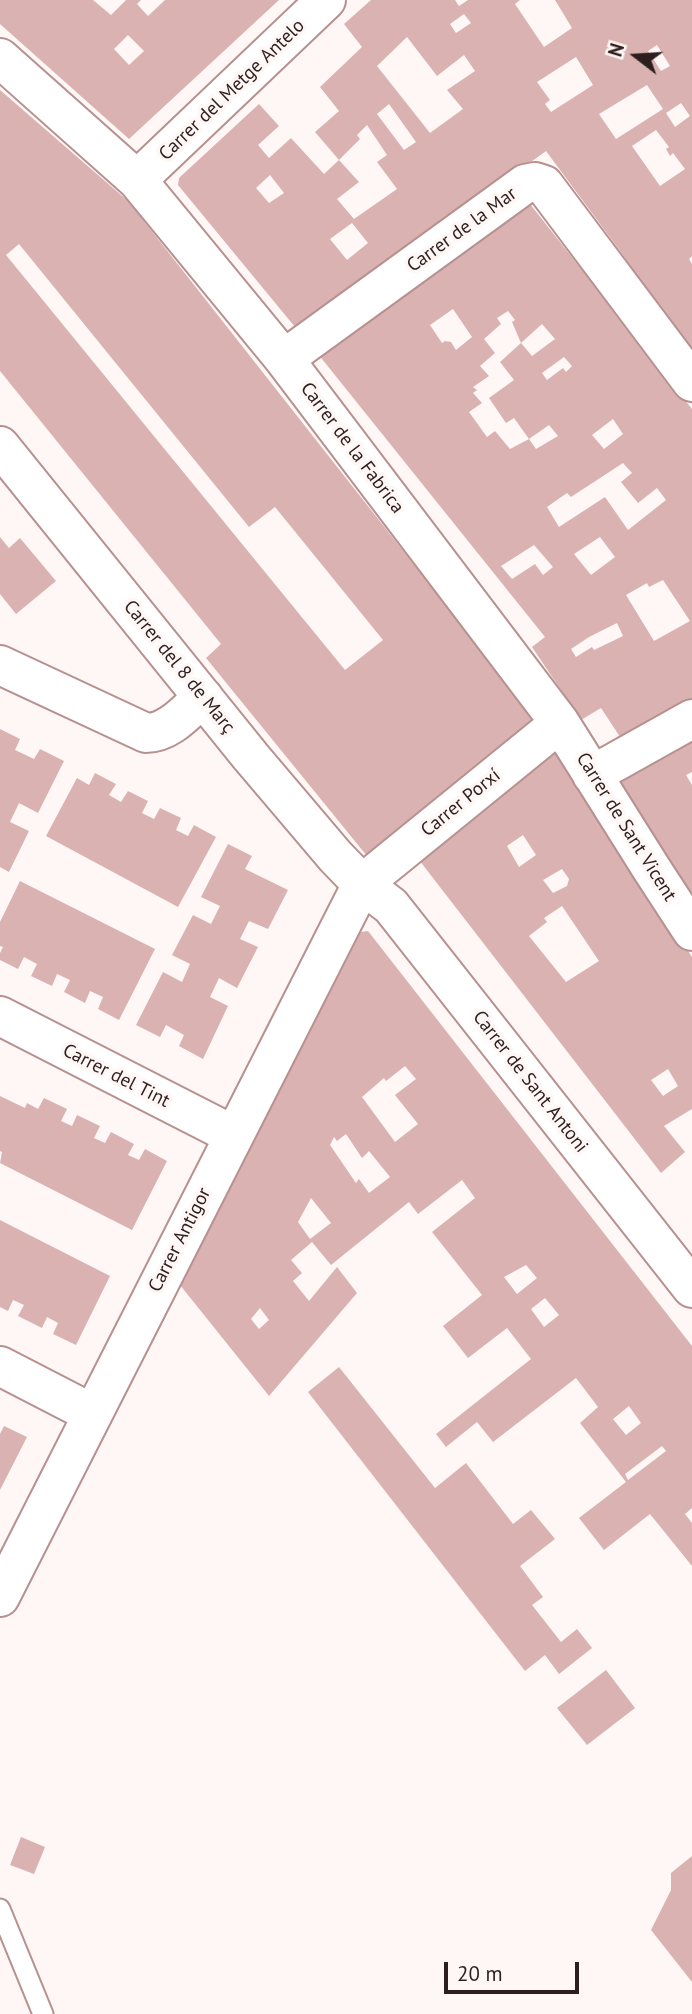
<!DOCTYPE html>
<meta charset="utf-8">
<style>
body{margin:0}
#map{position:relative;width:692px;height:2014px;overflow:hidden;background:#fff6f6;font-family:"PT Sans",sans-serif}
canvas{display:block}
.north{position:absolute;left:601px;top:21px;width:70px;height:70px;-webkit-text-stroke:5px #fff6f6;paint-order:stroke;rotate:287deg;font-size:19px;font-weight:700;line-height:28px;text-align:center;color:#2e1f1f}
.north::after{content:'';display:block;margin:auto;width:24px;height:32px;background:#2e1f1f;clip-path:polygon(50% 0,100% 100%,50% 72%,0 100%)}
.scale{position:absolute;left:444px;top:1962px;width:135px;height:32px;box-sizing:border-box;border:4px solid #2e1f1f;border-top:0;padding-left:9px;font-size:21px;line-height:24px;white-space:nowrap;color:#2e1f1f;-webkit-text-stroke:5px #fff6f6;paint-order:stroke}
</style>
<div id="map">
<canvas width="692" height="2014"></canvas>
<div class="north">N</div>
<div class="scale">20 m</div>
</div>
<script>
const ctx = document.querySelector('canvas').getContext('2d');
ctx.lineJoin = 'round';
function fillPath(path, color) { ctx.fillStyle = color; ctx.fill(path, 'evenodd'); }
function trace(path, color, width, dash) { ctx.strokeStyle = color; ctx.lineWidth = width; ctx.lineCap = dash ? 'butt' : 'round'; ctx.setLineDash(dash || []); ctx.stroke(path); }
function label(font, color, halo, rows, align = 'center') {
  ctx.font = font + ' "PT Sans",sans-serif'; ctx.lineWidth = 7; ctx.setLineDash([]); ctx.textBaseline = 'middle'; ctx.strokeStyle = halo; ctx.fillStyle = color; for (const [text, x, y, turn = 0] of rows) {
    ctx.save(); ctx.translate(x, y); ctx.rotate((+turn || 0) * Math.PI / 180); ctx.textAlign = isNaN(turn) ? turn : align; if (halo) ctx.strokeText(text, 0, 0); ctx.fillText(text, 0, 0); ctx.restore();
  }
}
fillPath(new Path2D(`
 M0,0h93l18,15 15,-15h15l-4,4 11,12 17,-16h114l-150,139 -129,-115zM128,35l16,16 -15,14 -15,-16z
 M371,0h84l4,6 9,-6h52l-5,4 29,43 28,-19 -17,-28h137v256l-3,3 3,5v90l-72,-103 -74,-100 -242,177 -9,-1 -117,-142 1,-7 80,-74 20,22 -21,19 11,13 22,-20 33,36 15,-14 -24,-28 24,-21 -19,-24 42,-40 -18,-23zM464,14l7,9 -15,10 -6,-9zM407,37l30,39 27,-21 11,16 -28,19 16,19 -33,24 -53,-67zM657,45l13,21 -9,5 -13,-20zM576,57l17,28 -42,27 -6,-8 5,-4 -13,-18zM647,85l16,24 -47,30 -17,-25zM681,103l9,13 -15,11 -9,-14zM389,104l27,38 -12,8 -27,-36zM367,125l20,30 -10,7 20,27 -43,30 -17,-20 22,-17 -20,-22 21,-21 -3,-4zM656,130l13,17 -3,2 4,7 3,-3 12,16 -25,17 -28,-40zM270,175l14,18 -15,10 -13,-15zM352,223l16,20 -21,17 -17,-21z
 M0,90l128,111 409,520 -170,135 -161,-198 15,-14 -221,-273zM19,244l230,283 26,-20 108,133 -38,30 -339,-415z
 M526,199l166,210v293l-68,41 -23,-35 -20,12 -49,-73 13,-10 -227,-283zM453,309l19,28 -16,13 -5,-8 -6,-1 -3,2 -12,-18zM508,311l7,9 -3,2 9,21 21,-19 13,15 -23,17 -11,-13 -21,19 14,18 -25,18 17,25 8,-5 15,21 20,-14 9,11 -22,13 -7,-10 -19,10 -15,-18 -8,6 -18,-25 13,-9 -9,-10 4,-3 -4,-3 16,-11 -9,-10 15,-13 -11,-14 17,-15 -4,-6zM564,357l8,9 -6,6 -3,-4 -16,12 -5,-7zM613,419l10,15 -19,15 -12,-14zM623,463l9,10 -11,9 17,21 19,-15 9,12 -38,30 -23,-33 -46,30 -12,-20 20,-14 4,4zM600,537l15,20 -24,18 -17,-21zM534,545l19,22 -10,8 -8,-11 -23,15 -11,-13zM663,580l27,41 -36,20 -28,-46 21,-12 2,4zM617,623l6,13 -29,14 -2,-3 -16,10 -5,-8 18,-12z
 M0,537l9,11 11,-10 36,43 -40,33 -16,-20z
 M0,729l20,10 -5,11 19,9 6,-10 24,12 -26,52 -19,-10 -9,19 19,9 -20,41 -9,-5z
 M692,739v33l-6,3 6,10v120l-80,-120z
 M558,751l134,206v152l-28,17 21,26 -24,21 -245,-317 59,-48zM523,835l13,20 -17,12 -12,-21zM562,869l7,10 -2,7 -14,7 -10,-13zM562,906l37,55 -33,21 -37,-46 18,-14 -3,-4zM668,1069l10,17 -15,10 -12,-16z
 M95,773l21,11 -7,11 12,7 7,-11 20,10 -6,12 12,6 6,-11 21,10 -5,12 12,6 6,-11 22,12 -38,70 -132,-71 31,-58 12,7z
 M228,844l24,12 -7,13 43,21 -20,39 -19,-8 -9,18 18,8 -21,41 -18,-10 -9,19 18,9 -25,53 -24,-13 5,-11 -18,-10 -6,12 -24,-12 27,-53 19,10 8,-18 -18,-9 21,-40 18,9 9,-18 -19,-9z
 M20,881l135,68 -36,71 -21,-11 5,-12 -13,-6 -5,12 -21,-11 6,-12 -13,-6 -5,12 -21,-10 6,-12 -13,-7 -6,12 -18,-9v-7l3,-6 -3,-1v-24z
 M368,931l324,415v162l-7,6 7,9v43l-42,-52 -46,36 -25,-32 47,-36 -46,-59 18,-16 -22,-29 -83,64 -16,-20 -31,25 -10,-13 95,-75 -24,-31 -39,30 -25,-32 39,-31 -50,-63 43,-34 -13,-18 -44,34 -9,-12 -78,63 -19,-23 -21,18 11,13 -9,8 16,20 28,-34 20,26 -88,103 -89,-111 181,-353zM405,1066l11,13 -21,16 23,29 -23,18 -33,-45 22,-19 2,3zM346,1134l16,24 7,-7 21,26 -21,16 -10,-14 -3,4 -26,-38 4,-8 3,4zM311,1198l20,25 -21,16 -12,-17zM526,1265l11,13 -20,16 -13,-17zM545,1298l14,17 -15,12 -13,-18zM260,1308l9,12 -10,9 -8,-10zM629,1406l12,17 -15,12 -13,-16zM662,1446l4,5 -38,29 -3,-6z
 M0,1096l25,12 2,-5 11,6 6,-11 23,11 -6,12 11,5 5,-11 23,11 -6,12 11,5 6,-11 23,12 -6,11 11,5 6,-11 22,12 -35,69 -132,-67 2,-11 -2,-1z
 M0,1220l110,56 -34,69 -23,-11 5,-11 -11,-6 -5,11 -24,-12 6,-11 -11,-5 -5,11 -8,-4z
 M339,1367l96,121 31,-25 47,61 18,-14 24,29 -35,27 23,31 -11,8 29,37 16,-13 15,19 -33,26 -14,-19 -20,16 -217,-279z
 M4,1426l23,11 -27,53v-56z
 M606,1670l29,38 -48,37 -30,-37z
 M21,1837l24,10 -11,27 -24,-9z
 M692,1856v126l-41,-52 20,-40v-17z`), '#dab2b1');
const lane = new Path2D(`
 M0,1909l43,105`);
const street = new Path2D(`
 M0,58l137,122 147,179 276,364 91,145 41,63
 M137,180l189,-180
 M284,359l241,-175 10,-2 9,3 148,197
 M0,665l146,68c23,0 40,-21 57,-36
 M592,775l100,-56
 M0,1016l233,119
 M0,1366l93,48
 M0,1597l362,-713 198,-161`);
const secondary = new Path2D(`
 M0,446l251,311 84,99 27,28 29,22 301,382`);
trace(lane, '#b79190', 23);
trace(street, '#b79190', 42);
trace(secondary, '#b79190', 42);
trace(lane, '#fff', 19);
trace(street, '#fff', 38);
trace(secondary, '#fff', 38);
label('19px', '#2e1f1f', '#fff6f6', [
 ["Carrer del Metge Antelo",232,90,-44],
 ["Carrer de la Mar",462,230,-36],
 ["Carrer de la Fabrica",352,448,53],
 ["Carrer del 8 de Març",179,667,51],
 ["Carrer Porxí",461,803,-39],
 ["Carrer de Sant Vicent",626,827,58],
 ["Carrer del Tint",116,1076,27],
 ["Carrer de Sant Antoni",530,1082,52],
 ["Carrer Antigor",180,1240,-63]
]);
</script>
